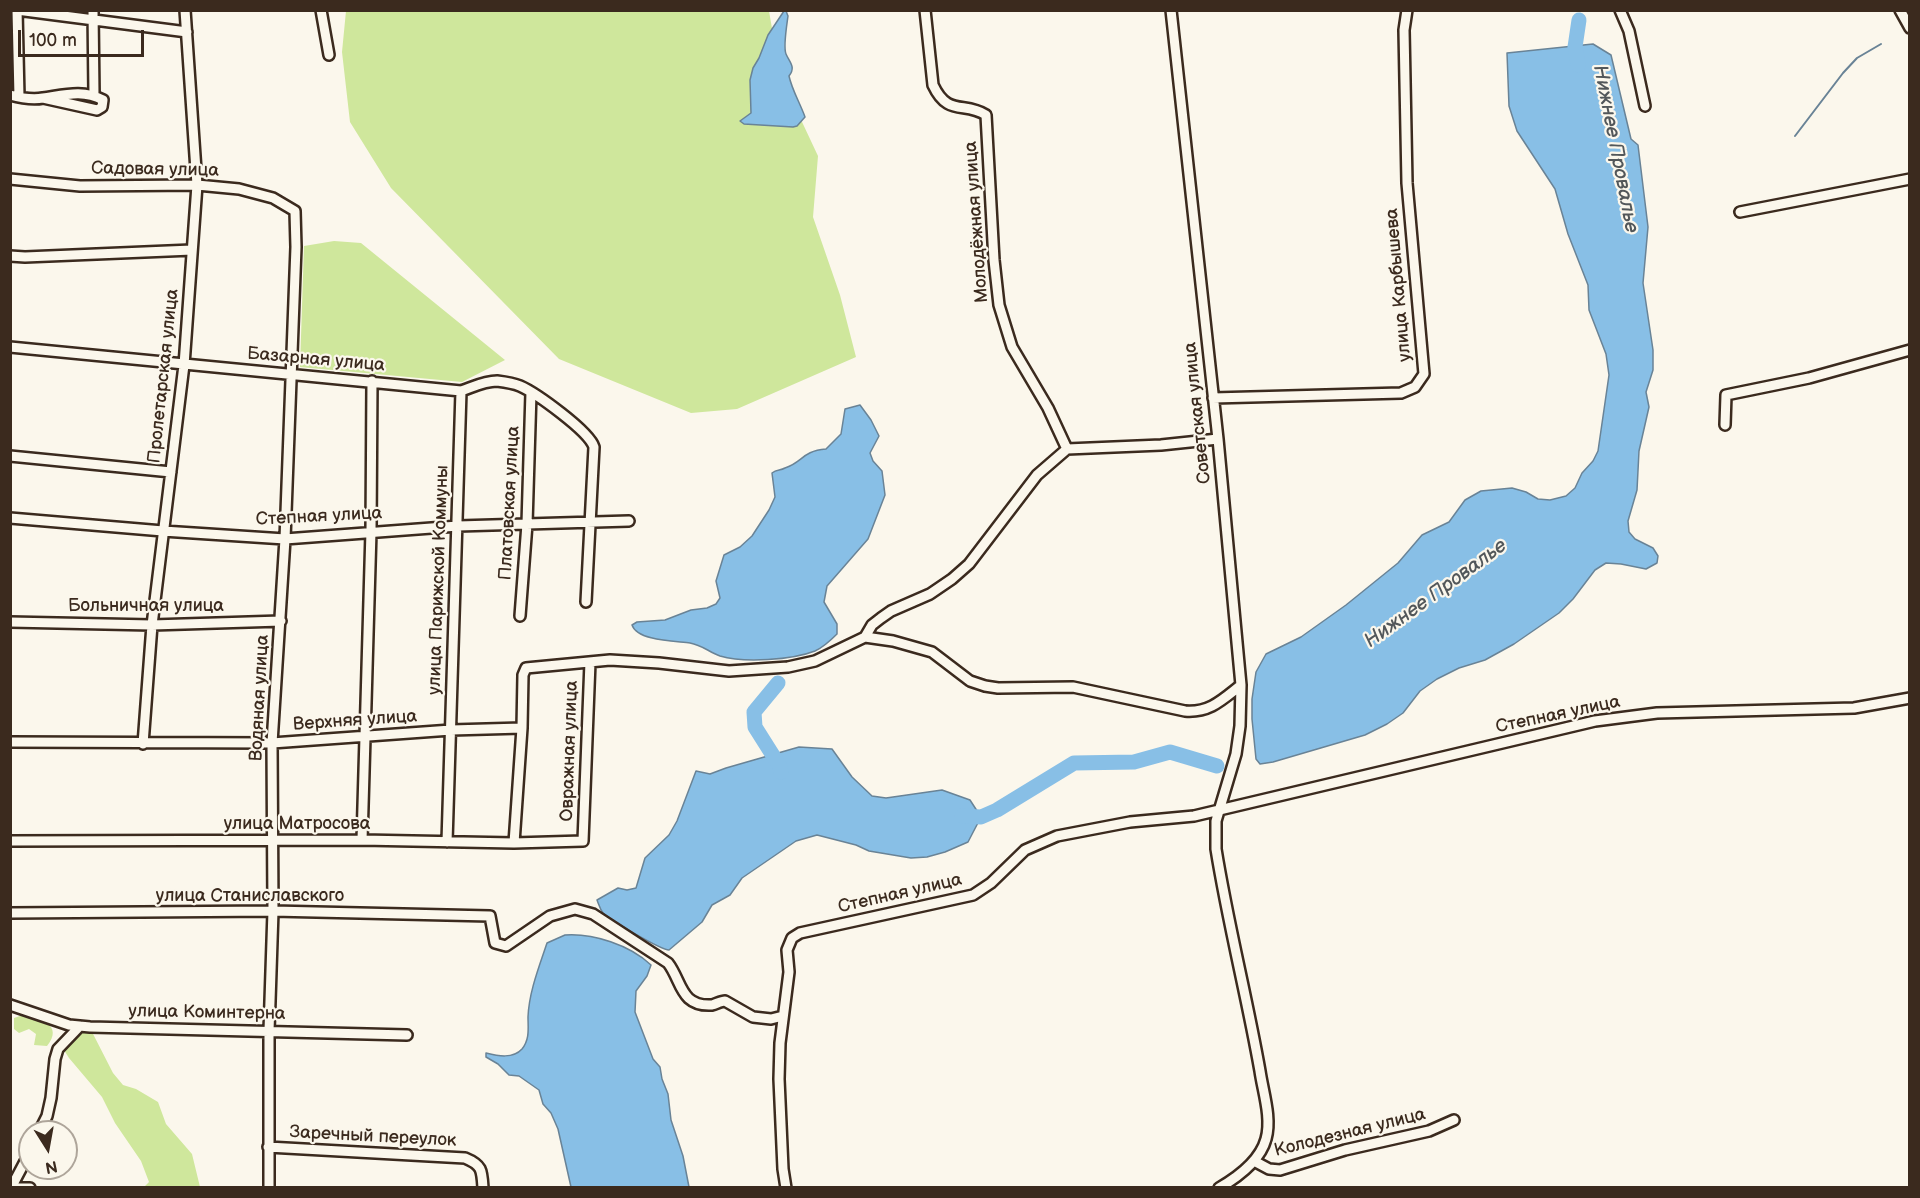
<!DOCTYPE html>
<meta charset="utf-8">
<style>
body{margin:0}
#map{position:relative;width:1920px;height:1198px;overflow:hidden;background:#fbf7ec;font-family:"Balsamiq Sans",sans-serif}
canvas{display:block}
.frame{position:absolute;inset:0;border:12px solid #3b2a1e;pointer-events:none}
.north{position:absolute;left:18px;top:1120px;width:60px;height:60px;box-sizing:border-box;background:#fbf7ec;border:2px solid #aea59a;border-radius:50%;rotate:169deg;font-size:16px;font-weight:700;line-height:24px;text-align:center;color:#3b2a1e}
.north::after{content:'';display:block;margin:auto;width:21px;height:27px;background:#3b2a1e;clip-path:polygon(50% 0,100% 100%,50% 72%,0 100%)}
.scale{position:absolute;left:18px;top:30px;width:126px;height:27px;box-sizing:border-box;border:3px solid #3b2a1e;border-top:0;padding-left:8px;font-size:18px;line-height:21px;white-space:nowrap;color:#3b2a1e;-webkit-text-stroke:4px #fbf7ec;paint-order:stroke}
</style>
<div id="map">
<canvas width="1920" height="1198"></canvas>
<div class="frame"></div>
<div class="north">N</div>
<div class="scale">100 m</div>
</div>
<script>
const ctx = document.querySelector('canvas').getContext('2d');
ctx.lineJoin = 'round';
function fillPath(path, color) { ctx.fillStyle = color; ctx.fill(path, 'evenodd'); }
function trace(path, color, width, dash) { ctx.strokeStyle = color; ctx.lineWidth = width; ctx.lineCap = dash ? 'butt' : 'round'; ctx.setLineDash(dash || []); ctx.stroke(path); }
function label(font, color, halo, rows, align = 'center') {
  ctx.font = font + ' "Balsamiq Sans",sans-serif'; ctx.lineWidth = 4.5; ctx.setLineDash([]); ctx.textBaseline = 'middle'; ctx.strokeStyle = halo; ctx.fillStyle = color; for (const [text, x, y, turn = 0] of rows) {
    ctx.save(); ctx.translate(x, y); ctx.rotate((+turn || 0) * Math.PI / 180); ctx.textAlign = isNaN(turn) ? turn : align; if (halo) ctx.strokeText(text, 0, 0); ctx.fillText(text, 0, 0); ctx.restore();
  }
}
fillPath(new Path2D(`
 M346,11h423l11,64 38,81 -5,61 27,78 16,62 -119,52 -46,4 -132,-54 -168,-171 -41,-66 -8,-70z
 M334,241l27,2 144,117 -43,22 -162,-15 4,-121z
 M23,1015c17,3 41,10 24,31l-13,-1 2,-11 -7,-5 -10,4 -5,-4v-11z
 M91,1030l22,43 10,12 13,4 22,13 8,22 26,30 8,33h-56l5,-5 -8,-21 -26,-38 -13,-26 -33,-39 -10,-16z`), '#cfe79c');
const water = new Path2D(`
 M784,11h2l2,5c-1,8 -5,31 -2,38 4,9 10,13 3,22 3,14 11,27 16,41l-8,9 -4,1 -49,-3 -4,-3 11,-8 -1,-33 3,-12 6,-10 9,-23z
 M1593,44l18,11 20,84 7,6 10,82 -5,56 10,67v20l-7,22 3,15 -10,44 -2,39 -9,31 1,11 6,7 18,9 5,8 -1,7 -11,6 -25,-5 -15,-1 -11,7 -22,29 -14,14 -45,31 -29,16 -26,8 -22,11 -17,12 -17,22 -16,11 -22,11 -92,27 -13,2 -4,-5 -4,-40v-20l4,-27 10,-18 35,-17 45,-32 52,-42 24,-28 27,-13 16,-22 16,-9 31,-3 14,4 12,7 12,1 16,-4 9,-8 7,-15 11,-12 5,-10 11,-76 -3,-21 -17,-44 -1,-25 -20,-51 -13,-45 -38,-58 -8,-25 -2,-53z
 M860,405l11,15 8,16 -9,17 3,8 9,10 3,24 -17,44 -41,47 -3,16 13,22v10c-7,7 -13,13 -22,17 -23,9 -71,12 -95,5 -11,-4 -18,-11 -30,-13 -14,-2 -53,-2 -58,-18l5,-3 28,-2 26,-10 16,-2 9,-4 4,-6 -4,-17 8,-26 16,-8 12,-11 17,-26 6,-13 -3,-24c5,-4 8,-2 13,-5 18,-6 17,-17 41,-19l15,-15 4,-25z
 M799,747l33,2 20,28 20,19 14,2 56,-8 28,10 11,17 -13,25 -23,10 -18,5 -16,1 -42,-7 -13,-6 -39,-10 -21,6 -54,37 -12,17 -18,10 -10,17 -33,28c-8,0 -59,-30 -66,-37 -3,-4 -4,-8 -6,-13l21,-12 9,2 9,-2 9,-30 24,-23 8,-14 19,-50 14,3 16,-6z
 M565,935c28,-2 65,10 86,30l-4,11 -11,15 -1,21 18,47 7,8 2,12 6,15 3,26 12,36 6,31h-118l-13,-58 -7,-16 -8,-9 -4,-14 -20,-14 -10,-1 -11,-11 -12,-7v-4c12,3 27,6 36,-4 8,-10 6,-21 6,-32 1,-25 11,-50 19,-74z`);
fillPath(water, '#88bfe6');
trace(water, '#698396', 1.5);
trace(new Path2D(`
 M1795,136l48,-63 14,-15 24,-14`), '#698396', 2);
trace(new Path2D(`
 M1578,65l-3,-18 4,-27
 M778,683l-24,29 1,15 24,38 2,7
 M962,816l19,1 16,-7 77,-47 60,-1 36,-10 47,14`), '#88bfe6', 15);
const minor = new Path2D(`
 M93,10l1,85
 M321,10l8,45
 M925,10l8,75c15,32 31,16 53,30l8,145 5,45 13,42 36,61 19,41
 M1171,10l47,429 23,246 -1,41 -4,28 -20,67v28c12,75 31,148 44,222 3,21 12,47 6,68 -6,22 -28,38 -47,49
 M1620,10l9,21 16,75
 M1900,10l10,18
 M10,95c11,3 22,5 33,3 21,-3 40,-9 60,2l-1,7 -5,3 -54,-12
 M19,97l-2,-87 170,22
 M10,179l70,7 117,-1 42,4 34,9 22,13 1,36 -11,292 -13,204 1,168 -4,120v157
 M1740,212l170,-33
 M10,256l15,1 167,-7
 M10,347l451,44c12,-4 23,-10 36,-10 8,1 16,2 23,5 16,7 69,45 74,61l-8,155
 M1213,398l188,-5 14,-6 9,-13 -17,-191 -3,-153 3,-20
 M1725,425l1,-30 83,-17 101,-28
 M1218,439l-57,6 -94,4 -30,26 -68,89 -17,15 -22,15 -39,17 -10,7 -9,7 -7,12 28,4 39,11 38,29 15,5 13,2 75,-1 112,24c25,2 38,-12 56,-26
 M10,456l161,16
 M10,518l153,13 122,8 173,-13 171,-5
 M520,616l7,-92 4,-132
 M10,622l142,3 129,-4
 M10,742l262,1 179,-13 71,-2
 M143,744l9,-119 32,-260 13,-180 -12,-175
 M362,840l9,-309 1,-150
 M10,841l352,-1 152,3 69,-2 7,-179
 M447,842l14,-451
 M514,843l8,-115 1,-53 3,-7 84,-8 49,3 70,8 59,-4 27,-6 50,-24
 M10,913l263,-2 217,5 5,27 11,3 44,-30 25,-7 18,5 75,49c14,18 12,44 44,42 4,-1 9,-4 13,-4l28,16 18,2 12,-3
 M10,1005l59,20 21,2 317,8
 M39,1132l8,-16 4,-18 4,-39 3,-10 22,-23
 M268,1147l197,11c17,7 17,12 18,30
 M1254,1161l15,8 11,1 65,-20 84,-19 25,-11
 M11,1188l19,-36
 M17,1188h13
 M786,1188l-3,-19 -4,-90 1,-36 9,-71 -2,-22 5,-12 8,-5 173,-38 18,-12 34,-33 32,-14 73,-14 64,-6 401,-95 62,-8 197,-5 56,-10`);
trace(minor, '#3b2a1e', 14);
trace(minor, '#fbf7ec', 9);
label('18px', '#3b2a1e', '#fbf7ec', [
 ["Садовая улица",155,170,1],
 ["Молодёжная улица",977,222,-94],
 ["улица Карбышева",1399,285,-95],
 ["Базарная улица",316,360,5],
 ["Пролетарская улица",164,376,-84],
 ["Советская улица",1198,413,-96],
 ["Платовская улица",510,503,-87],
 ["Степная улица",319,517,-3],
 ["улица Парижской Коммуны",439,580,-88],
 ["Больничная улица",146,606],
 ["Водяная улица",260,698,-87],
 ["Степная улица",1558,715,-12],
 ["Верхняя улица",355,721,-4],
 ["Овражная улица",570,751,-88],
 ["улица Матросова",297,824],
 ["Степная улица",900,894,-13],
 ["улица Станиславского",250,896],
 ["улица Коминтерна",207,1013,1],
 ["Колодезная улица",1350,1133,-14],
 ["Заречный переулок",373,1137,3]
]);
label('italic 20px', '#52575a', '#fbf7ec', [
 ["Нижнее Провалье",1615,149,79],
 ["Нижнее Провалье",1436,594,-36]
]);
</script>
